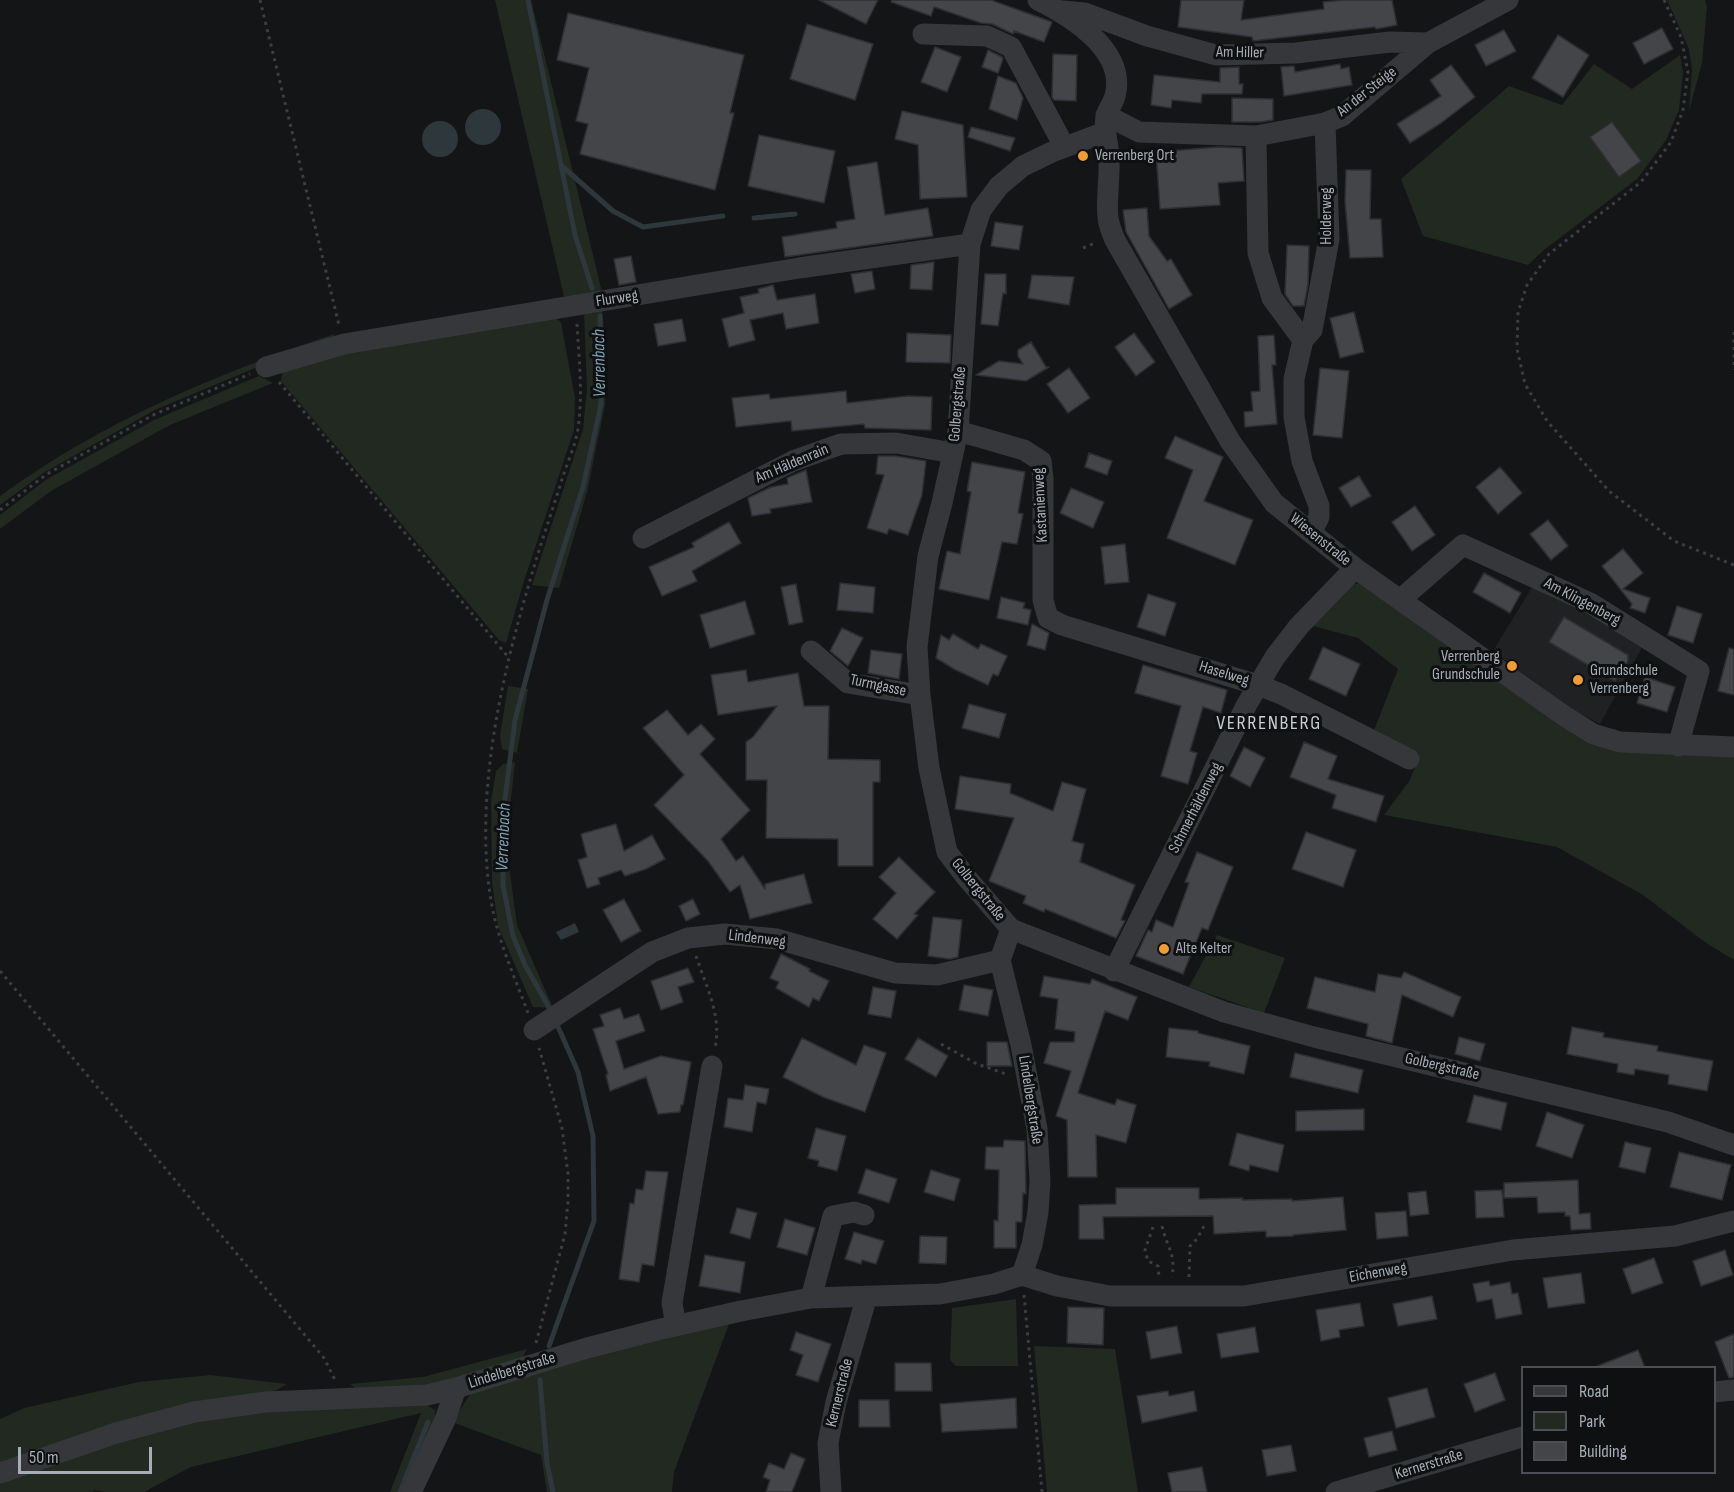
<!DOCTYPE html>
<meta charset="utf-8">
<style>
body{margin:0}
#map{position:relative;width:1734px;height:1492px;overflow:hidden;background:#141516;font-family:"Sofia Sans Condensed",sans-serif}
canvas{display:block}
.legend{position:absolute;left:1521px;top:1366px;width:195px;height:108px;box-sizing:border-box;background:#0f1011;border:2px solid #4b4f53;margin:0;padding:8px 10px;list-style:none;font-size:18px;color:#a6adb6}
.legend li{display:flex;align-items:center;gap:12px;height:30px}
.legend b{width:30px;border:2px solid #4b4f53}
.scale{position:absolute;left:18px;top:1447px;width:134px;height:27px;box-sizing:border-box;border:3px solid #a6adb6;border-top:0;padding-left:8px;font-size:18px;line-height:21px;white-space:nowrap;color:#a6adb6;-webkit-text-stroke:4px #0f1011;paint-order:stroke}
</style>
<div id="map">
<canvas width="1734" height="1492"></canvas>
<ul class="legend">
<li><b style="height:8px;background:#35373b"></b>Road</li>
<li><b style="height:16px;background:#212921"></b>Park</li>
<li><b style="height:16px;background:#434549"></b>Building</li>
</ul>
<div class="scale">50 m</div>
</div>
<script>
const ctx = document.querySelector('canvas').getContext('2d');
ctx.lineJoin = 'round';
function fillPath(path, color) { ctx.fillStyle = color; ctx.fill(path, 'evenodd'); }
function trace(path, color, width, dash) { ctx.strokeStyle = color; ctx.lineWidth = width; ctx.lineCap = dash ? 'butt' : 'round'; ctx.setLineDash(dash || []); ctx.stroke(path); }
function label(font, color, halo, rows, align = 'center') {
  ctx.font = font + ' "Sofia Sans Condensed",sans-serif'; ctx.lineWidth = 6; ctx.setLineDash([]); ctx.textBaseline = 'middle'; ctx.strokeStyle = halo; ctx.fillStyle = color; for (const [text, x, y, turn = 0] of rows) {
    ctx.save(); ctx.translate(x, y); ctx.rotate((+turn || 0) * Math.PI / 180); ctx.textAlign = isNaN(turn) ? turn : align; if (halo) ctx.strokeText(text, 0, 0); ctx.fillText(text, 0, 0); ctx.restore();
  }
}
fillPath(new Path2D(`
 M1534,584l110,60 -44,80 -29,-15 -78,-58z`), '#202123');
fillPath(new Path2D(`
 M495,0h36l72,296 -38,5z
 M1667,0h38l2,7 -5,56 -13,48 3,-42 -3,-20z
 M1680,55l3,18 -4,37 -13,30 -29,39 -93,71 -16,15 -105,-29 -22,-57 108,-93 53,19 32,-41 38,25z
 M602,308l5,53 -2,44 -18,87 -28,96 -27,-3 51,-156 4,-40 -3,-78z
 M550,314l11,8 14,76 -1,32 -50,151 -18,62 -7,-3 -218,-259 2,-12 56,-19z
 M334,334l-3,10 -64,19 -112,47 -110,62 -45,33v-9c101,-74 217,-122 334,-162z
 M259,376l14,7 -103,42 -119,66 -51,38v-14l47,-36 107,-59z
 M1366,583l91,68 132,93 42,7 103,3v206l-28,-17 -63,-48 -86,-48 -173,-32 26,-35 9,-25 -46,-22 25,-64 -40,-31 -49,-13 40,-41z
 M508,686l20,3 -11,64 -15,-4 -2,-13z
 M515,762l-9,82 11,81 36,83 -20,-1 -35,-81 -6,-44 -1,-80 5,-31 7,-7z
 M1217,935l68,23 -21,55 -75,-26z
 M1016,1299l2,67h-62l-6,-6 2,-52z
 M729,1324l-55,148 -2,20h-125l-6,-37 -89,-33 19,-29 110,-37z
 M1034,1346l81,3 23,143h-91z
 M527,1349l-7,14 -95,24 -66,4 -9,-7 73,-7z
 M210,1375l77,9 -19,11 -268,72v-48l24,-11 115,-26z
 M421,1402l14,8v14l-30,68h-15l31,-79 -230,54 -47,25h-41l-8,-2 -3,2h-92v-13l117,-41 147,-31z`), '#212921');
fillPath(new Path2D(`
 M465 127a18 18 0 1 1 36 0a18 18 0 1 1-36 0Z
 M422 139a18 18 0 1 1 36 0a18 18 0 1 1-36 0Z
 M575,923l4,9 -18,8 -5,-8z`), '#2d373c');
trace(new Path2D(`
 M528,0l47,235 17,53
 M563,167l50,44 30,16 80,-11
 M754,218l41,-4
 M551,1011l-26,-46 -12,-29 -10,-51v-70l12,-95 32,-120 36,-113 18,-83 -1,-88
 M549,1346l45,-125 -1,-85 -15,-64 -23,-52
 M540,1380l7,83 6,29
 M400,1492l28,-70`), '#2d373c', 5);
const building = new Path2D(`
 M819,0h59l-12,24z
 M892,0h99l61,22 -8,20 -30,-11 -1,3 -21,-10 -11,-1 -47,-16 -3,9 -40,-14z
 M1181,0h63l-3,20 83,-11 -1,-7 21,-2h48l5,25 -21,4 -1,-2 -122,14 -1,-4 -74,-10z
 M568,13l176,42 -14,58h4l-19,77 -135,-36 8,-30 -12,-3 13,-53 -32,-8z
 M807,24l66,20 -18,56 -65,-21z
 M1662,28l11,21 -29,15 -11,-21z
 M1504,30l12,21 -30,15 -11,-21z
 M1558,35l31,20 -26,42 -31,-19z
 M935,47l26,10 -14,35 -26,-10z
 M988,50l14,7 1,2 -5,14 -16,-6z
 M1053,54l24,1 -1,46 -22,-1 -2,-3z
 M1340,64l1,5 8,-2 3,18 -68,11 -3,-29 13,-1 1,6z
 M1451,65l24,32 -34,26 -31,20 -13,-19 44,-28 -11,-16z
 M1239,67v17h4l-1,10h-40l-1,9 -29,-3 -1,8 -20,-3 3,-30 66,7v-14z
 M998,76l18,7 7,15 -6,22 -28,-11z
 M1232,98l41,1v21l-12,2h-29z
 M902,111l61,14 4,72 -47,2 -2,-54 -23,-6z
 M1612,122l29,39 -22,16 -29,-40z
 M971,127l44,11 -5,13 -42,-14z
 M759,135l76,16 -11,52 -76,-17z
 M1218,147l24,1 2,33 -26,2 2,22 -60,4 -4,-57z
 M877,162l8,53 43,-7 5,28 -148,21 -3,-20 55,-9 -1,-6 19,-3 -8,-52z
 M1346,170h25l-1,49h11l2,38 -33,1 -5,-57z
 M1147,208l2,28 18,25 4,-2 21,36 -23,14 -43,-77 -3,-22z
 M995,222l28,4 -4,24 -28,-4z
 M1287,245l22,1 -1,38 -4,22h-11l-8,-12z
 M631,256l5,26 -17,3 -5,-26z
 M934,262l-2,28 -22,-1 1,-24z
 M872,271l3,18 -20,4 -4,-19z
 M985,274h21v20l-3,-1 -5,33 -17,-2z
 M1032,275l42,2 -5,28 -41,-7z
 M773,285l4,15 38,-6 4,29 -33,6 -3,-16 -33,7 5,20 -26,7 -7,-28 22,-6 -4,-16 19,-4 -1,-4z
 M1354,312l10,40 -24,6 -10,-40z
 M682,319l4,22 -28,5 -4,-22z
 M907,333l44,2 -1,28 -44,-1z
 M1134,333l21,29 -19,14 -21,-29z
 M1274,335l2,30h-4l5,59 -32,3 -1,-15 9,-1 -2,-19 9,-1 -2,-55z
 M1031,342l15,25h3l-23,14 -50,-6 23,-14 24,3 -5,-8v-6z
 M1069,368l21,30 -22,15 -21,-29z
 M1320,368l29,3 -7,67 -29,-3z
 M846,391l1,12 61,-7 24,1 -1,33 -66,-2 -1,-4 -72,7 -1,-10 -55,6 -4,-29 37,-4 1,5z
 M1175,436l48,21 -19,44 49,19 -18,45 -68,-27 26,-68 -28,-12z
 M1089,453l23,8 -5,14 -22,-8z
 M878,456h17l31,5 -4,34 -14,40 -19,-6 -2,5 -20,-6 17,-53 -8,-1z
 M972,462l53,10 -7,41 5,1 -6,30 -15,-2 -13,58 -50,-11 8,-38 13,3 11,-62 -4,-1z
 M1500,467l22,26 -24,21 -22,-27z
 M806,470l6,32 -42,7 1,4 -19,3 -4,-18 23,-11 17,-3 -1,-6z
 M1359,476l12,20 -20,11 -12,-19z
 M1071,488l33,14 -11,26 -33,-15z
 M1415,506l20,29 -23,16 -20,-29z
 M1548,520l20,26 -17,14 -21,-26z
 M729,522l12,21 -49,28 5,10 -35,15 -13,-29 45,-20 -2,-4z
 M1125,544l4,38 -24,2 -4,-37z
 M1623,549l20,24 -20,16 27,9 -5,15 -15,-5 2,-4 -30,-38z
 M1484,573l37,20 -11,20 -37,-21z
 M840,583l35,4 -2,26 -36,-3z
 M796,584l7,38 -14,3 -8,-38z
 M1148,594l28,9 -11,33 -28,-9z
 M1001,597l24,6 -2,5 8,2 -3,15 -31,-7z
 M745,601l10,33 -45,14 -10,-33z
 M1677,606l25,8 -9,29 -25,-8z
 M1564,617l64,38v6l-13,20 -66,-39z
 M1032,624l17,9 -4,17 -18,-5z
 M842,628l21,10 -15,28 -18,-15z
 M953,634l25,15 3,-5 26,12 -9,20 -5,-2 -5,11 -34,-16 -18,-11 5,-23 8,5z
 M1323,647l37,17 -14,32 -37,-17z
 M1729,648l5,1v46l-16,-4z
 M871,650l31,4 -3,25 -31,-6z
 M1143,665l84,25 -6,23 -18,-6 -13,44 7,2 -9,31 -27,-8 20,-70 -46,-13z
 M746,670l2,12 50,-9 6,33h25l-1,53 52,1v22h-7v84h-35v-27l-72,-1 1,-58h-21v-38l7,-5 24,-31 -59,9 -7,-40z
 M1645,677l30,10 -8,25 -30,-9z
 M969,704l37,10 -7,24 -37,-10z
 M667,710l21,25 13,-11 14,15 -15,15 50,56 -29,29 15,22 7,-5 22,33v-5l39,-10 8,29 -62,16 -10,-34 -10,7 -22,-31 -54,-56 30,-30 -41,-47z
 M1304,742l33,14 -9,23 56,17 -8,26 -44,-14 4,-13 -46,-18z
 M1244,747l21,11 -15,29 -20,-11z
 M960,776l51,8 -1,9 43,18 9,-29 24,7 -14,52 12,3 -4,18 55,23 -14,35 4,1 -9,17 -71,-29 -1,3 -21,-9 3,-7 -37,-15 25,-63 -59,-9z
 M616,824l8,27 28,-16 13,24 -19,10 -21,7 -4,-6 -23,8 2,6 -13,4 -9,-28 9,-3 -6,-23z
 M1306,832l50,18 -13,37 -51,-18z
 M1197,852l36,15 -25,63 -6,-2 -19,46 -47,-18 12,-26 4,2 4,-12 17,7 16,-44 -4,-1z
 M899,857l36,35 -21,22 4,1 -21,24 -24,-20 23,-26 -17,-16z
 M624,899l17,32 -20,11 -18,-32z
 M693,899l7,15 -14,7 -7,-15z
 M933,917l29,3 -4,37 -8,2 -22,-3z
 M781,954l29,15 -1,2 20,10 -10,20 -6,-3 -4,9 -33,-19 3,-6 -9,-4z
 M688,968l6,14 -16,5 5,15 -22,8 -10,-29z
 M1404,972l57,25 -8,20 -51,-22 -10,48 -26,-7 2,-12 -61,-16 8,-31 60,15 3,-18 23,4z
 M1044,976l46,8 2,-5 45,18 -9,23 -23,-9 -27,82 37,12 2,-6 19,6 -10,38 -30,-8 1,42h-29l-1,-57 -11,-4 15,-45 -27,-8 6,-21h24l1,-10 -20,-3 3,-30 -18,-3z
 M964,985l29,5 -5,26 -29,-6z
 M873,987l23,4 -5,27 -23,-4z
 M620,1008l4,11 15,-5 6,17 -29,10 8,28 37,-13 30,6 -8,43h-2l-1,7 -22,2 -12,-37 -36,14 -4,-16 2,-1 -15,-45 11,-3 -4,-11z
 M1572,1027l32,6 -1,4 55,9 -1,5 56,10 -6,30 -39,-7 1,-9 -34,-6 -1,6 -17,-3 1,-8 -51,-10z
 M1169,1028l29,3v2l52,13 -6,28 -35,-8 1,-4 -44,-5z
 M1459,1037l26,7 -5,17 -25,-7z
 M802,1038l54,27 8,-20 22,8 -21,59 -42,-15 -40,-20z
 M918,1038l30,18 -12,21 -31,-18z
 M987,1042h20l5,24h-25z
 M1295,1053l68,17 -5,23 -68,-16z
 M745,1085l24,4 -3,15 -9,-2 -5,30 -28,-5 4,-29 15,2z
 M1474,1095l33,8 -6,27 -34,-8z
 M1364,1109v21l-68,1v-20z
 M1547,1112l37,13 -12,33 -36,-12z
 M816,1128l30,8 -9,35 -19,-5 1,-5 -11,-3z
 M1237,1133l47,12 -6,27 -28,-7 -1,6 -20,-6z
 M1004,1140l21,1 1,53 -3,-1 -1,29h-6v26h-22v-28l4,1 1,-51 -14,-1 1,-22h17z
 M1625,1142l26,6 -6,25 -26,-6z
 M1679,1152l52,13 -9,35 -52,-13z
 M866,1169l31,10 -8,24 -31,-10z
 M931,1170l29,9 -6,22 -30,-9z
 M646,1171l22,1 -14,94 -12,-2 -3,18 -20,-3 11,-76 4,1 2,-15 7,1z
 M1578,1180l1,34 11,-1 1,16 -20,1 -1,-14h-5v-4l-27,1 -1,-16 -33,1v-15z
 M1116,1188h83v11l44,-1 -1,2 50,-1v2l51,-4 3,33 -53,5v1l-27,1v-6l-52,3 -1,-18 -110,1 1,22h-25v-34l37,-1z
 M1502,1190l2,27 -28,1 -1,-27z
 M1426,1191l3,23 -19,2 -2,-23z
 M737,1208l20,5 -7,26 -20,-6z
 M1406,1211l2,25 -31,3 -2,-26z
 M785,1219l30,9 -8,27 -30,-8z
 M854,1232l30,9 -8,23 -14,-4 -1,4 -16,-5z
 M920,1236l27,1 -1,27 -27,-1z
 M1725,1250l8,25 -32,11 -8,-25z
 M705,1255l40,7 -5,31 -41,-7z
 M1654,1258l9,25 -31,11 -9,-25z
 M1581,1273l4,30 -37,5 -5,-30z
 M1489,1281l1,5 20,-4 2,12 6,-1 4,21 -26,5 -4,-20 -15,3 -4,-18z
 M1432,1296l5,23 -39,7 -5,-22z
 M1360,1303l4,23 -25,4 1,7 -19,4 -5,-31z
 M1068,1307l36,1 -1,37 -36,-2z
 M1177,1326l5,27 -31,6 -5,-27z
 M1255,1327l4,25 -38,6 -4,-24z
 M796,1332l35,12 -13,38 -22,-7 7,-20 -13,-5z
 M1734,1334v43l-5,1 -14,-36z
 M1638,1350l7,18h-50v-1z
 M895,1363h36l1,28h-37z
 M1495,1373l10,27 -30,12 -11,-28z
 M1427,1388l8,29 -39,11 -8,-30z
 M1168,1391l1,5 25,-5 3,20 -55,12 -5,-27z
 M1016,1398l1,30 -75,4 -2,-28z
 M859,1400h30l1,27h-31z
 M1392,1431l5,19 -28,7 -5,-19z
 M1291,1445l5,26 -29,5 -5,-26z
 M791,1453l14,6 -13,33h-26l4,-12 -7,-3 6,-14 15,6z
 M1202,1467l5,25h-35l-4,-19z`);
fillPath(building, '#434549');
trace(building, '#2e2f32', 1.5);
trace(new Path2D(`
 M260,0l79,325
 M1664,0l17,37 7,35 -5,38 -12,32 -30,40 -92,72 -22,31 -9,27 -1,37 8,35 22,37 62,70 65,50 60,24
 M1083,248l12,-5
 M1734,332v38
 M279,382l230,276
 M0,510l47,-36 108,-60 95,-40
 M696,956c10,30 26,60 19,92
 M0,971l324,387 11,22
 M528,1013c-13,-35 -29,-70 -36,-107 -19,-103 8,-224 37,-322 10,-36 23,-72 34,-108 5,-15 13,-32 15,-48 5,-34 1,-69 -1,-104
 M941,1044l36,20 29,10
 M1162,1226c5,22 14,27 10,51
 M1153,1227l-8,23 3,11 10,5 1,11
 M1189,1277l1,-31 7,-7 7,-13
 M1024,1295l18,197
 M536,1343l29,-109 3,-33v-27l-6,-46 -23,-80`), '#3b3e42', 3, [3, 4.5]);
trace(new Path2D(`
 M1038,0c33,16 89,51 77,96 -2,8 -8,14 -9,21 -3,15 3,27 3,41 1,20 -3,41 -1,60 1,7 4,15 7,22l115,201 44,62 81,65 208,147 30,19 27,8 114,5
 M1062,11l23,2 62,23 69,19 80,-2 94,-11 38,1
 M923,34l64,2 24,11 53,99
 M1106,115l33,17 117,4 69,-13 17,-7 86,-73 80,-43
 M1105,132l-53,20 -29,14 -24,20 -18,24 -11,34 -12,187 -16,72 -14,53 -11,91 3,48 9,73 18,84 19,25 45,52 213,83 90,25 354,85 66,23
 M1256,136l2,117 14,45 31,42 -9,39v38l8,44 17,45v11l-8,16
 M1303,340l9,-10 17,-91 -4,-116
 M266,367l78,-23 455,-76 171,-24
 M958,431l66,19 17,11 2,17v122l5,18 14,7 196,60 23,9 128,65
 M643,538l150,-77 48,-17 55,-1 57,10
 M1401,599l62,-54 127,58 109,68 -21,75
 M811,651l37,32 72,12
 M1011,929l-11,31 21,85 16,84 3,52 -2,31 -6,33 -10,30
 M1114,971l133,-267 28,-47 24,-31 56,-58
 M534,1030l118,-78 36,-14 37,-4 52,5 118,34 42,2 63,-15
 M1022,1275l35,11 53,10h134l269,-46 162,-14 59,-15
 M811,1298l22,-82 21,-4 10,3
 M676,1326l-4,-23 40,-237
 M1714,1392l20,-2
 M0,1473l116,-40 78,-21 72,-10 161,-7 29,-7 131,-40 70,-18 84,-19 70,-13 129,-4 54,-10 28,-9
 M411,1492l34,-72 11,-32
 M831,1492l-3,-49 8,-41 31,-106
 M1336,1492l186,-55`), '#35373b', 21);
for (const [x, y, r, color] of [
 [1083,156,6,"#ee9c34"],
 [1512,666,6,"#ee9c34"],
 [1578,680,6,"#ee9c34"],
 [1164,949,6,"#ee9c34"]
]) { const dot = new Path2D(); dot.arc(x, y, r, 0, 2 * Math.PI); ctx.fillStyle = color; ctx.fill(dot); trace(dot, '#0f1011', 2); }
label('16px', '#a6adb6', '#0f1011', [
 ["Am Hiller",1240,53,1],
 ["An der Steige",1367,92,-38],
 ["Holderweg",1327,216,-90],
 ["Flurweg",617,299,-9],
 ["Golbergstraße",958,404,-85],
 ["Am Häldenrain",792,464,-23],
 ["Kastanienweg",1041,505,-93],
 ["Wiesenstraße",1320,540,39],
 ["Am Klingenberg",1582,602,28],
 ["Haselweg",1224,674,17],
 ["Turmgasse",878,686,12],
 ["Schmerhäldenweg",1196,808,-63],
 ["Golbergstraße",978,890,51],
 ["Lindenweg",757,939,7],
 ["Golbergstraße",1442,1067,13],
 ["Lindelbergstraße",1030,1100,81],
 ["Eichenweg",1378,1273,-10],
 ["Lindelbergstraße",512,1371,-17],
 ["Kernerstraße",840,1393,-76],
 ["Kernerstraße",1429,1465,-17]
]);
label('16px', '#a6adb6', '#0f1011', [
 ["Verrenberg Ort",1095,156],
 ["Verrenberg",1500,657,"right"],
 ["Grundschule",1500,675,"right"],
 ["Grundschule",1590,671],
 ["Verrenberg",1590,689],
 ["Alte Kelter",1176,949]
], 'left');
label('italic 18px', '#7e9eb1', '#0f1011', [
 ["Verrenbach",600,363,-91],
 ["Verrenbach",504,837,-88]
]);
ctx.letterSpacing = '1.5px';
label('20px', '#c7cbd2', '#0f1011', [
 ["VERRENBERG",1269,724]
]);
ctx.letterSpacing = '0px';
</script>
